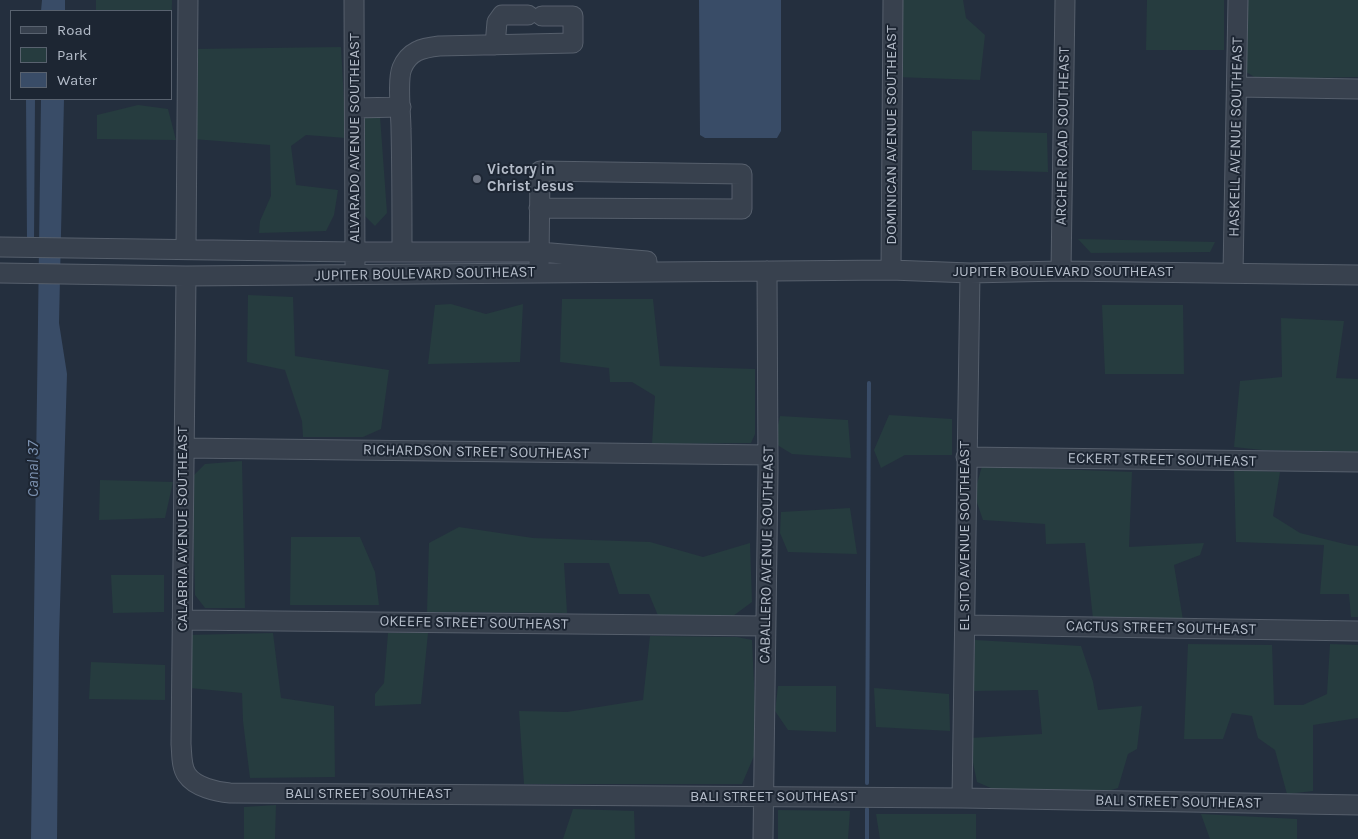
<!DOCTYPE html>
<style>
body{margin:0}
#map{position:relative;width:1358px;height:839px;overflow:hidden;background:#242f3e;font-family:Karla,sans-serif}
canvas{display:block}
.legend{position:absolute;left:10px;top:10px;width:162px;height:90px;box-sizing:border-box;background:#1d2633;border:1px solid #59626f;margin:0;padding:6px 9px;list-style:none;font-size:15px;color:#b4bcc9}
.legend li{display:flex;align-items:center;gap:10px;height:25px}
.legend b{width:25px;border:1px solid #59626f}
</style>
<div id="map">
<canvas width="1358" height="839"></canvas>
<ul class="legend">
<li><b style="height:6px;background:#38414e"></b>Road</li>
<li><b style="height:14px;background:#263c3f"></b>Park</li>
<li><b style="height:14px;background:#394c67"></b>Water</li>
</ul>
</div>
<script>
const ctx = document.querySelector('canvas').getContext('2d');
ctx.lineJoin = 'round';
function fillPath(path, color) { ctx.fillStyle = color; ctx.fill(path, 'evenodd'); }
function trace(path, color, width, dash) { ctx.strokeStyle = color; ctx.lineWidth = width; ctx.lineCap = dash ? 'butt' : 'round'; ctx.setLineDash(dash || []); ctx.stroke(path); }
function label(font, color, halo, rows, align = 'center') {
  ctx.font = font + ' Karla,sans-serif'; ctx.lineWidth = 4; ctx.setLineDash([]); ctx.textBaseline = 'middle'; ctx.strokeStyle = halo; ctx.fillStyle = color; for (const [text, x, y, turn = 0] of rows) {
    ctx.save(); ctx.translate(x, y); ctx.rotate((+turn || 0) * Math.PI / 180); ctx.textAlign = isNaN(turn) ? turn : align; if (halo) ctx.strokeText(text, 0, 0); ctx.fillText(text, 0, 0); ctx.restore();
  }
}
fillPath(new Path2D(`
 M96,0h76l-1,53v-42h-75z
 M899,0h64l3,18 19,17 -5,45 -84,-3z
 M1147,0h77v50h-78z
 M1244,0h114v77l-100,2 -17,-10z
 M341,47l5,91 -40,-3 -15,11 5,39 42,5 -4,25 -8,16 -67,2 1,-12 11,-25 -1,-51 -77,-6v-90z
 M138,105l30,4 8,31 -79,-1v-24z
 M380,116l7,97 -12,13 -10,-10 -1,-98z
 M972,131l75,2 1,39 -76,-2z
 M1078,239l137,3 -5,10 -119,1z
 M248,295l45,2 2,59 94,14 -8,59 -18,8h-60l-1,-16 -17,-51 -38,-8z
 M562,299h91l7,67 95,3v65l-4,9 -99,1 3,-48 -23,-14h-22l-1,-14 -49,-6z
 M451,304l35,10 37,-10 -3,58 -92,2 7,-59z
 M1102,305h81l1,69h-79z
 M1281,318l63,3 -8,57 22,1v73l-96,-2 -28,-3 6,-66 42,-4z
 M889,415l63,4v36h-47l-24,13 -7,-18z
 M780,416l68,4 3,38 -59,-4 -18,-11z
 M242,461l3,147h-40l-10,-13 -3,-118 13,-13z
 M982,466l150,6 -3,75 75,-4 -4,12 -26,10 9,55 -90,-1 -8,-76 -39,1 -1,-20 -62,-4 -9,-26z
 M1234,470l46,2 -7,44 27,17 49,12 9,1v71h-7l-2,-23h-29l4,-49 -88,-3z
 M100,480l73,2 -8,36 -66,2z
 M850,508l7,46 -69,-2 -8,-19 1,-21z
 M459,527l74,11 117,4 53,15 47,-14 2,59 -19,14 -74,2 -10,-24h-30l-10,-31h-45l3,50 -140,-1 2,-69z
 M291,537h69l15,35 4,33h-89z
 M111,575h53v37l-51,1z
 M273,633l8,65 53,8 1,71 -85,1 -7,-57 -1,-28 -52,-5 -4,-53z
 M388,633h40l-7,71 -46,2v-12l9,-11z
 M650,636l87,1 15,3 5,109 -15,35h-218l-5,-73 48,1 76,-12z
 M975,640l106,6 12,36 5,28 44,-4 -5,43 -9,5 -10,34 -20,6 -98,-2 -23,-10 -4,-19 -3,-25 72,-4 -4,-44 -65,1z
 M1188,644l84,1 2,60h29l24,-11 3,-50 28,1v73l-45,7v66l-26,3 -12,-44 -17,-12 -6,-22 -20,-3 -9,26h-39z
 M91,662l74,3v35l-76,-1z
 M778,686h58v46l-48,-2 -13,-19z
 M874,688l75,6 1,37 -74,-4z
 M276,805l-1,34h-31v-32z
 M573,809l61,2 1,28h-72z
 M778,810l72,1 -2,28h-70z
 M876,814h100v25h-96z
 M1201,814l96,5v20h-87z`), '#263c3f');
fillPath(new Path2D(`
 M42,0h23v11h-24z
 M699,0h82v131l-4,7h-72l-5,-3z
 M26,99h9l-1,141h-7z
 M41,99h23l-5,224 8,51 -8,265 -2,200h-26z`), '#394c67');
trace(new Path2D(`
 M867,783l2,-400
 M867,839v-30`), '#394c67', 4);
const minor = new Path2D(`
 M354,0l1,264
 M495,45l2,-23 5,-7h26
 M1237,87l121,2
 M355,108l46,-1
 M0,247l355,5h184l108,9
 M186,249l2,-249
 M402,252c0,-41 0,-82 -1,-123 0,-14 -4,-49 1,-61 7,-17 20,-20 37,-22l134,-3v-27h-31
 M539,264l1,-93 202,3v35l-203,-1
 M891,270l2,-270
 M1061,271l4,-271
 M0,273l186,3 705,-6 79,3 91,-2 297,4
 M1233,273l5,-273
 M186,276l-5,468c1,10 0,23 6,31 8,12 30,17 43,18l732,5 396,7
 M184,448l584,7
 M966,457l392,5
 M182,620l584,6
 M965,625l393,6
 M962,798l8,-525
 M763,839l5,-369 -1,-199`);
trace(minor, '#565f6c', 21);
trace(minor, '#38414e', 19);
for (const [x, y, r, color] of [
 [477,179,5,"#6b7280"]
]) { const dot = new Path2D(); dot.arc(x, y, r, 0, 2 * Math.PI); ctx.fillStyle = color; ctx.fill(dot); trace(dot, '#1d2633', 2); }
label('15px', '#b4bcc9', '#1d2633', [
 ["DOMINICAN AVENUE SOUTHEAST",892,135,-90],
 ["ARCHER ROAD SOUTHEAST",1063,136,-89],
 ["HASKELL AVENUE SOUTHEAST",1236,137,-89],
 ["ALVARADO AVENUE SOUTHEAST",355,138,-90],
 ["JUPITER BOULEVARD SOUTHEAST",1063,272],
 ["JUPITER BOULEVARD SOUTHEAST",425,274,-1],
 ["RICHARDSON STREET SOUTHEAST",476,452,1],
 ["ECKERT STREET SOUTHEAST",1162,460,1],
 ["CALABRIA AVENUE SOUTHEAST",183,529,-90],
 ["EL SITO AVENUE SOUTHEAST",965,536,-90],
 ["CABALLERO AVENUE SOUTHEAST",767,555,-89],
 ["OKEEFE STREET SOUTHEAST",474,623,1],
 ["CACTUS STREET SOUTHEAST",1161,628,1],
 ["BALI STREET SOUTHEAST",368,794],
 ["BALI STREET SOUTHEAST",773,797],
 ["BALI STREET SOUTHEAST",1178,802,1]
]);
label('bold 15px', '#b4bcc9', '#1d2633', [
 ["Victory in",487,170],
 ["Christ Jesus",487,187]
], 'left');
label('italic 16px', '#7c92b1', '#1d2633', [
 ["Canal 37",33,469,-90]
]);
</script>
